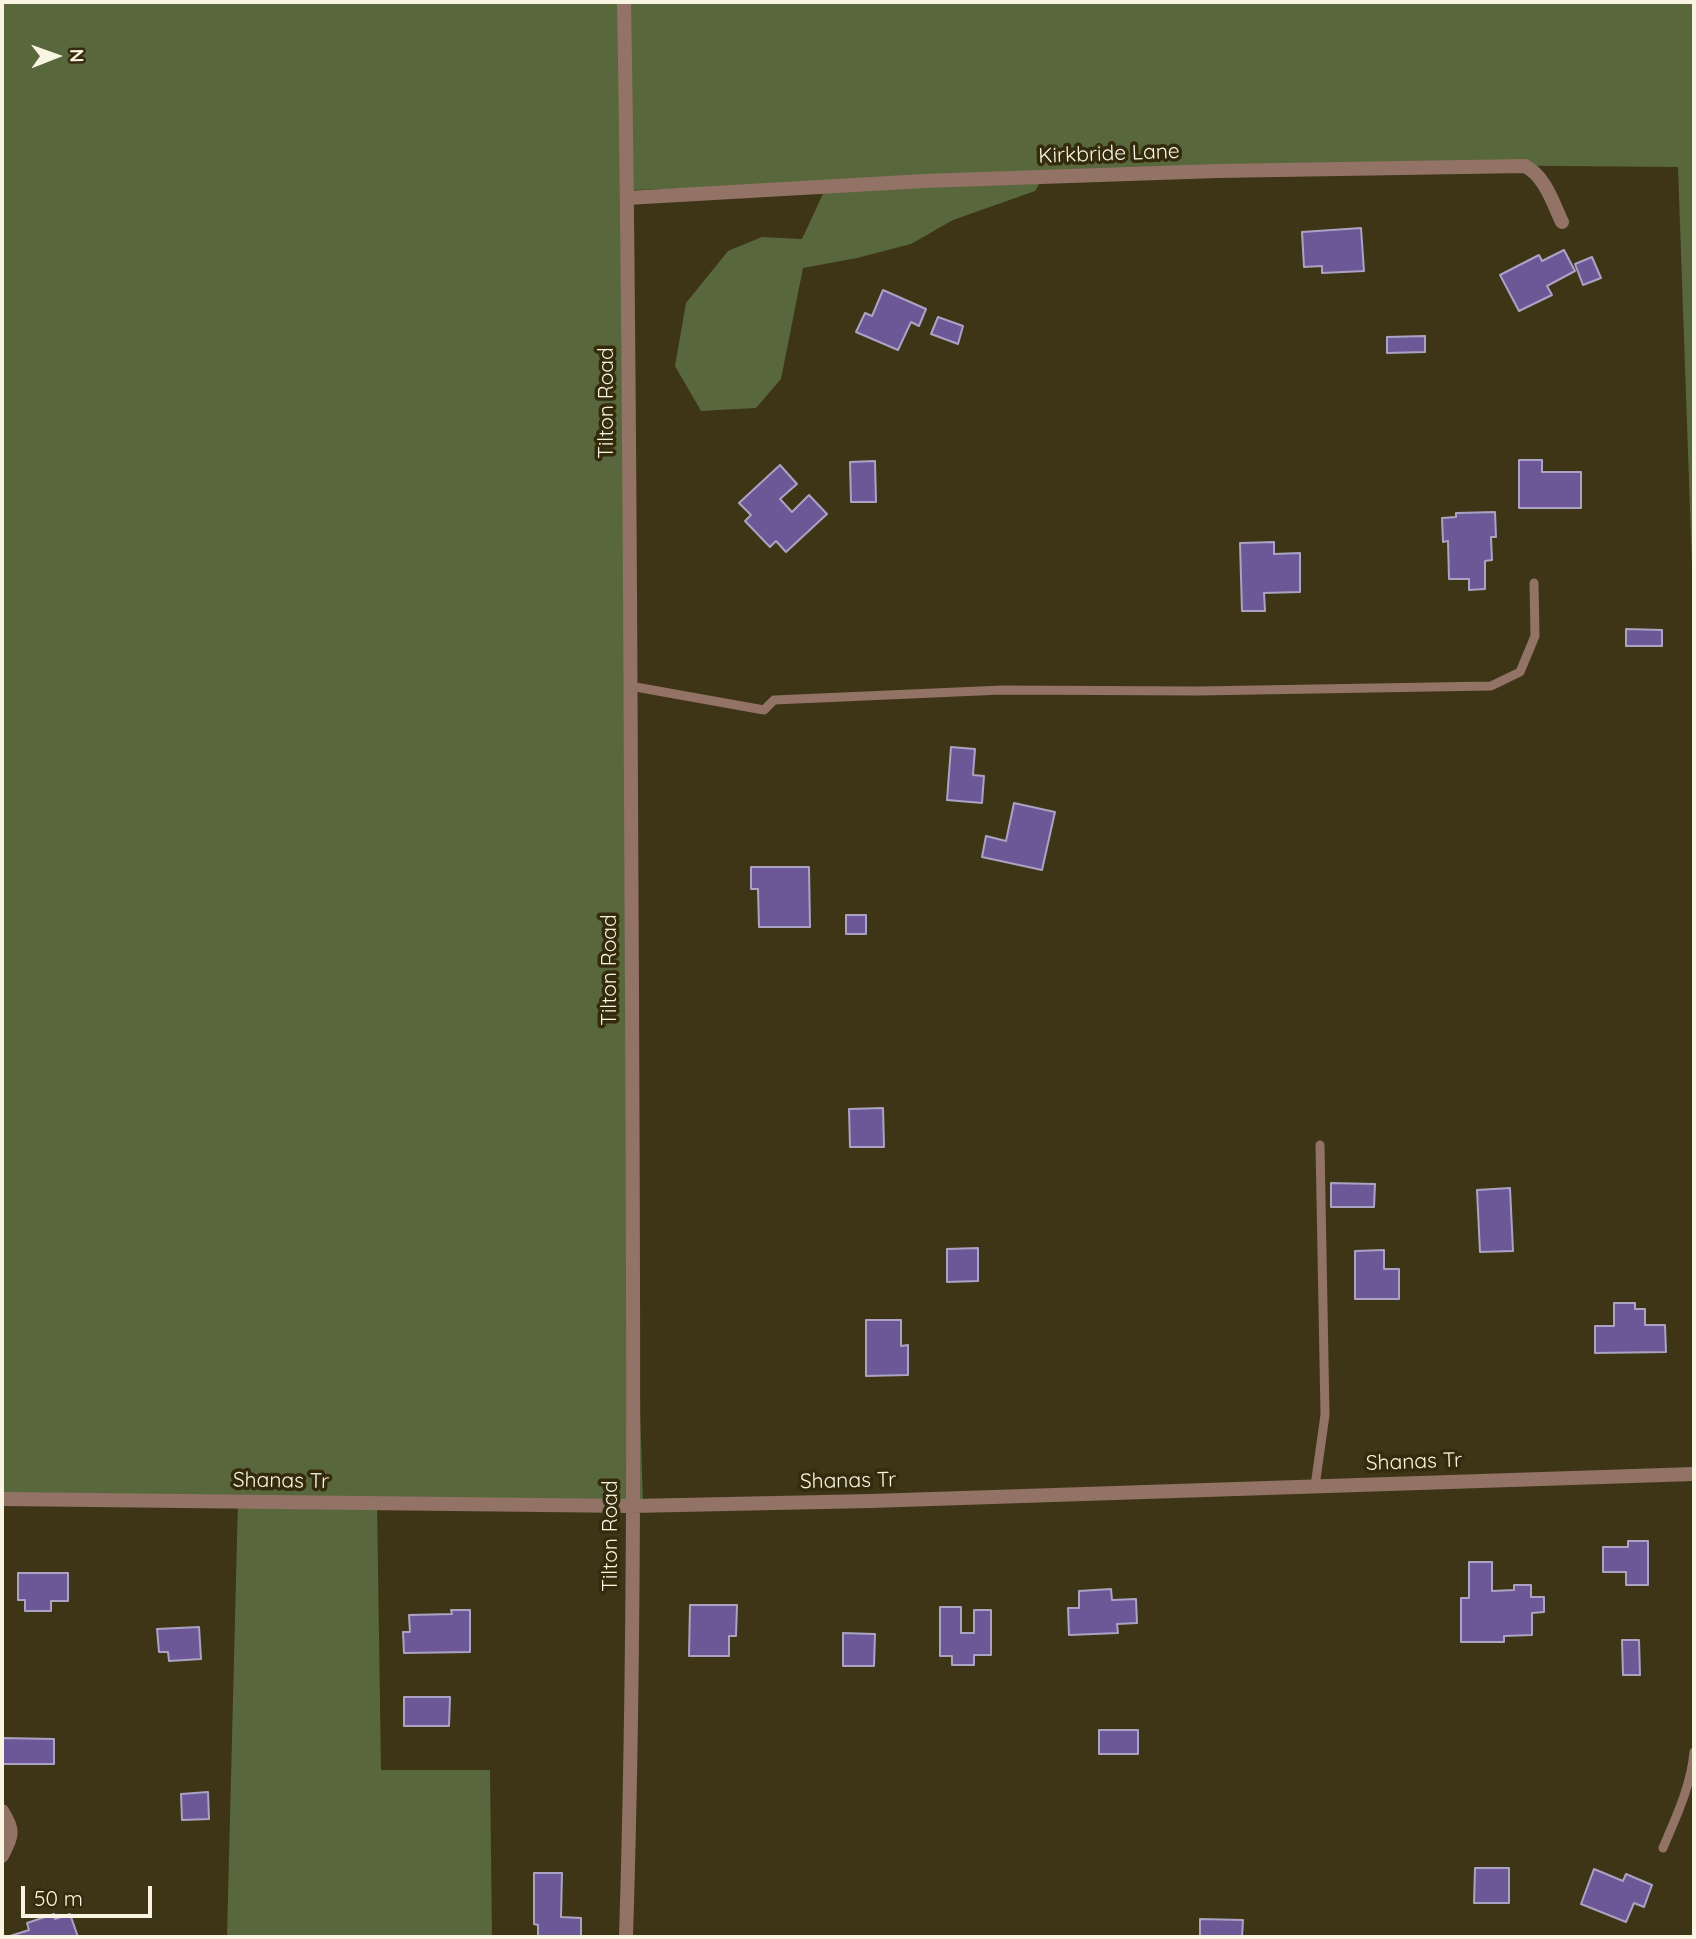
<!DOCTYPE html>
<style>
body{margin:0}
#map{position:relative;width:1696px;height:1939px;overflow:hidden;background:#3e3517;font-family:Quicksand,sans-serif}
canvas{display:block}
.frame{position:absolute;inset:0;border:4px solid #faf5e3;pointer-events:none}
.north{position:absolute;left:21px;top:21px;width:70px;height:70px;-webkit-text-stroke:5px #342b0c;paint-order:stroke;rotate:89deg;font-size:19px;font-weight:700;line-height:28px;text-align:center;color:#faf5e3}
.north::after{content:'';display:block;margin:auto;width:24px;height:32px;background:#faf5e3;clip-path:polygon(50% 0,100% 100%,50% 72%,0 100%)}
.scale{position:absolute;left:21px;top:1886px;width:131px;height:32px;box-sizing:border-box;border:4px solid #faf5e3;border-top:0;padding-left:9px;font-size:21px;line-height:24px;white-space:nowrap;color:#faf5e3;-webkit-text-stroke:5px #342b0c;paint-order:stroke}
</style>
<div id="map">
<canvas width="1696" height="1939"></canvas>
<div class="frame"></div>
<div class="north">N</div>
<div class="scale">50 m</div>
</div>
<script>
const ctx = document.querySelector('canvas').getContext('2d');
ctx.lineJoin = 'round';
function fillPath(path, color) { ctx.fillStyle = color; ctx.fill(path, 'evenodd'); }
function trace(path, color, width, dash) { ctx.strokeStyle = color; ctx.lineWidth = width; ctx.lineCap = dash ? 'butt' : 'round'; ctx.setLineDash(dash || []); ctx.stroke(path); }
function label(font, color, halo, rows, align = 'center') {
  ctx.font = font + ' Quicksand,sans-serif'; ctx.lineWidth = 7; ctx.setLineDash([]); ctx.textBaseline = 'middle'; ctx.strokeStyle = halo; ctx.fillStyle = color; for (const [text, x, y, turn = 0] of rows) {
    ctx.save(); ctx.translate(x, y); ctx.rotate((+turn || 0) * Math.PI / 180); ctx.textAlign = isNaN(turn) ? turn : align; if (halo) ctx.strokeText(text, 0, 0); ctx.fillText(text, 0, 0); ctx.restore();
  }
}
fillPath(new Path2D(`
 M2,2h1692v621l-16,-456 -232,-2 -403,13 -8,13 -82,29 -42,24 -54,14 -54,10 -22,111 -25,29 -55,3 -26,-45 11,-63 42,-52 34,-14 40,2 20,-43 7,-11 -201,5 5,997 10,317 -266,-3 4,269h109l2,167h-265l11,-437h-236z`), '#59673c');
const building = new Path2D(`
 M1361,228l3,43 -42,2v-7l-18,1 -2,-35z
 M1564,250l11,21 -28,15 5,9 -33,16 -19,-36 39,-20 3,6z
 M1592,257l9,21 -18,7 -8,-21z
 M883,290l43,19 -7,17 -8,-4 -13,28 -42,-18 9,-19 7,3z
 M938,317l25,9 -5,18 -27,-10z
 M1425,336v16l-38,1v-16z
 M1519,460h23v12h39v36h-62z
 M875,461l1,41h-25l-1,-40z
 M780,465l17,19 -17,15 12,13 17,-17 18,19 -41,38 -10,-11 -6,6 -25,-26 6,-6 -12,-12z
 M1495,512l1,25h-5l1,23 -7,1v28l-16,1v-11h-20l-1,-38 -5,1 -1,-24 14,-1v-4z
 M1274,542v12l26,-1v39l-36,1 1,18h-23l-2,-68z
 M1626,629l36,1v16h-36z
 M951,747l24,2 -2,26 11,1 -2,27 -35,-3z
 M1014,803l41,9 -13,58 -60,-13 4,-21 20,5z
 M751,867h58l1,60h-51l-1,-38h-7z
 M846,915h20v19h-20z
 M883,1108l1,39h-34l-1,-38z
 M1331,1183l44,1 -1,23h-43z
 M1510,1188l3,63 -33,1 -3,-62z
 M978,1248v33l-31,1v-33z
 M1384,1250v19h15v30h-44v-48z
 M1614,1303h21v6h10v16h20l1,27 -71,1v-27h19z
 M866,1320h35v26l7,-1v30l-42,1z
 M1628,1541h20v44h-22v-13h-23v-25h25z
 M1469,1562h23v29l22,-1v-5h17v12h13v15l-12,1v22l-28,1v6h-43v-44h8z
 M18,1573h50v28h-17v10h-26v-11h-7z
 M1111,1589l1,11 24,-1 1,24 -20,1 1,9 -49,2 -1,-27h11v-17z
 M690,1605h47l-1,31h-7v20h-40z
 M940,1607h21v26h13v-23h17v45h-17v10h-22v-9h-12z
 M451,1610h19v42l-66,1 -1,-21h7l-1,-17 43,-1z
 M199,1627l2,32 -32,2 -1,-9h-9l-2,-23z
 M843,1633l32,1 -1,32h-31z
 M1622,1640h17l1,35h-17z
 M404,1697h46l-1,29h-45z
 M1099,1730h39v24h-39z
 M2,1738l52,1v25h-52z
 M208,1792l1,27 -27,1 -1,-26z
 M1475,1868h34v35h-35z
 M1594,1869l29,12 3,-7 26,11 -8,22 -10,-4 -8,19 -45,-18z
 M534,1873h28l-1,44 20,1v19h7h-50v-12l-4,-1z
 M54,1914l1,5 15,-5 8,23h-71l22,-7 -2,-7z
 M1200,1919l43,1 -1,17h-42z`);
fillPath(building, '#6c5896');
trace(building, '#aba3c4', 2);
trace(new Path2D(`
 M630,686l134,24 10,-10 228,-10 196,1 293,-5 29,-14 15,-36 -1,-53
 M1315,1486l10,-71 -5,-270
 M1663,1848c13,-31 28,-62 31,-96`), '#927365', 9);
trace(new Path2D(`
 M624,2c6,327 6,655 8,982 1,318 4,636 -6,953
 M627,198l297,-17 293,-10 308,-5c20,10 28,37 37,56
 M2,1499l630,7 239,-5 823,-27
 M2,1811c13,20 10,24 0,45`), '#927365', 14);
label('21px', '#faf5e3', '#342b0c', [
 ["Kirkbride Lane",1109,154,-2],
 ["Tilton Road",607,403,-90],
 ["Tilton Road",610,970,-90],
 ["Shanas Tr",1414,1462,-2],
 ["Shanas Tr",281,1481,1],
 ["Shanas Tr",848,1481,-1],
 ["Tilton Road",611,1536,-90]
]);
</script>
